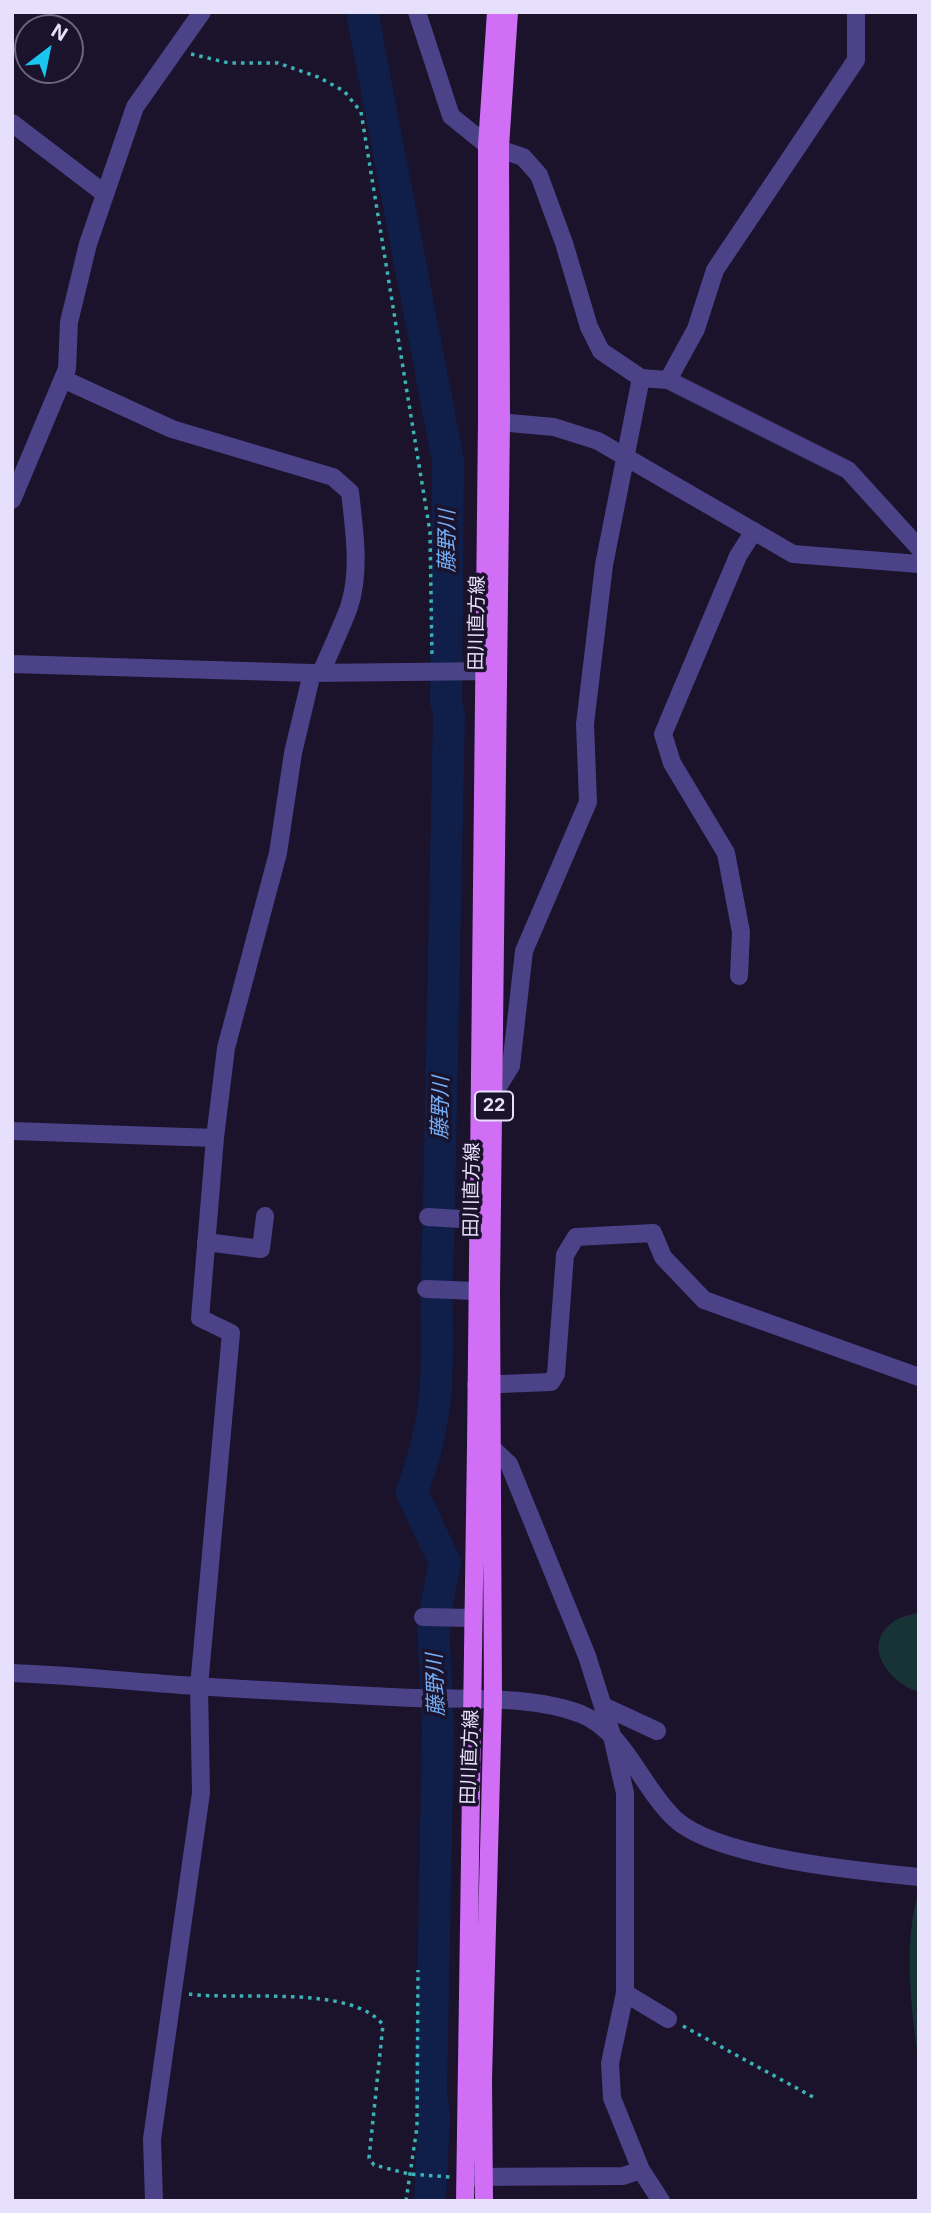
<!DOCTYPE html>
<meta charset="utf-8">
<style>
body{margin:0}
#map{position:relative;width:931px;height:2213px;overflow:hidden;background:#1a132b;font-family:Inter,sans-serif}
canvas{display:block}
.frame{position:absolute;inset:0;border:14px solid #e6e0fd;pointer-events:none}
.north{position:absolute;left:14px;top:14px;width:70px;height:70px;box-sizing:border-box;background:#1a132b;border:2px solid #6c657f;border-radius:50%;rotate:32deg;font-size:19px;font-weight:700;line-height:28px;text-align:center;color:#e6e0fd}
.north::after{content:'';display:block;margin:auto;width:24px;height:32px;background:#18c6f0;clip-path:polygon(50% 0,100% 100%,50% 72%,0 100%)}
</style>
<div id="map">
<canvas width="931" height="2213"></canvas>
<div class="frame"></div>
<div class="north">N</div>
</div>
<script>
const ctx = document.querySelector('canvas').getContext('2d');
ctx.lineJoin = 'round';
function fillPath(path, color) { ctx.fillStyle = color; ctx.fill(path, 'evenodd'); }
function trace(path, color, width, dash) { ctx.strokeStyle = color; ctx.lineWidth = width; ctx.lineCap = dash ? 'butt' : 'round'; ctx.setLineDash(dash || []); ctx.stroke(path); }
function label(font, color, halo, rows, align = 'center') {
  ctx.font = font + ' Inter,"Noto Sans JP",sans-serif'; ctx.lineWidth = 7; ctx.setLineDash([]); ctx.textBaseline = 'middle'; ctx.strokeStyle = halo; ctx.fillStyle = color; for (const [text, x, y, turn = 0] of rows) {
    ctx.save(); ctx.translate(x, y); ctx.rotate((+turn || 0) * Math.PI / 180); ctx.textAlign = isNaN(turn) ? turn : align; if (halo) ctx.strokeText(text, 0, 0); ctx.fillText(text, 0, 0); ctx.restore();
  }
}
fillPath(new Path2D(`
 M919,1612v80c-29,-9 -59,-46 -26,-70 6,-5 18,-7 26,-10z
 M919,1891v175c-7,-54 -17,-122 0,-175z`), '#173335');
trace(new Path2D(`
 M362,12l86,449 -2,241 3,13 -11,534c-4,49 2,99 -3,147 -3,32 -12,66 -23,96l33,71 -12,60 5,106 -7,366 3,20 -4,86`), '#0f1f49', 32);
trace(new Path2D(`
 M191,54l38,9h49l40,14 26,14 17,21 69,420 2,125
 M189,1994c49,7 163,-10 194,31l-14,133 5,7 35,9 42,3
 M683,2026l130,71
 M406,2201l11,-74 1,-157`), '#3ab3b7', 3.5, [3.5, 5]);
trace(new Path2D(`
 M417,12l34,104 36,29 36,12 16,18 25,68 25,84 12,24 40,27 27,2 180,90 71,78
 M12,123l93,71
 M63,379l109,50 161,48 17,15c4,37 11,79 -1,115 -8,22 -19,44 -28,66
 M668,380l28,-51 19,-59 141,-210v-48
 M487,421l67,6 44,14 195,113 126,10
 M12,500l55,-131 2,-47 19,-78 47,-137 67,-95
 M12,664l300,9 185,-2
 M739,976l2,-44 -15,-79 -54,-90 -9,-29 75,-178 16,-25
 M487,1093h7l17,-27 13,-115 64,-149 -3,-78 19,-159 37,-187
 M12,1131l203,7
 M428,1217l49,3
 M206,1242l55,7 4,-33
 M426,1289l50,2
 M476,1385l75,-3 5,-8 9,-119 11,-18 77,-4 10,24 41,43 215,77
 M493,1449l16,15 78,192 24,76 14,61v200l-15,70 2,35 29,72 20,31
 M423,1617l49,1
 M12,1673c56,2 113,8 169,12 70,5 141,8 211,12 59,4 134,-4 189,17 44,18 60,73 94,105 42,39 185,52 244,58
 M603,1706l54,25
 M625,1993l43,26
 M468,2177l155,-1 18,-6
 M154,2201l-2,-62 49,-346 -2,-107 32,-353 -31,-15 15,-180 11,-90 52,-195 15,-100 19,-80`), '#4b4287', 18);
trace(new Path2D(`
 M465,2201l11,-755 11,-1025v-276l9,-133
 M484,2201l-1,-122 10,-379 -2,-411 10,-868 -1,-274 9,-135`), '#d06ef6', 18);
for (const [x, y, w] of [
 [494,1106,38]
]) { const box = new Path2D(); box.roundRect(x - w / 2, y - 14.5, w, 29, 5); ctx.fillStyle = '#1a132b'; ctx.fill(box); trace(box, '#e6e0fd', 2); }
label('bold 18px', '#e6e0fd', null, [
 ["22",494,1106]
]);
label('19px', '#e6e0fd', '#1a132b', [
 ["田川直方線",477,623,-89],
 ["田川直方線",472,1190,-89],
 ["田川直方線",470,1757,-88]
]);
label('italic 21px', '#74aef6', '#1a132b', [
 ["藤野川",448,541,-90],
 ["藤野川",441,1108,-89],
 ["藤野川",436,1685,-92]
]);
</script>
